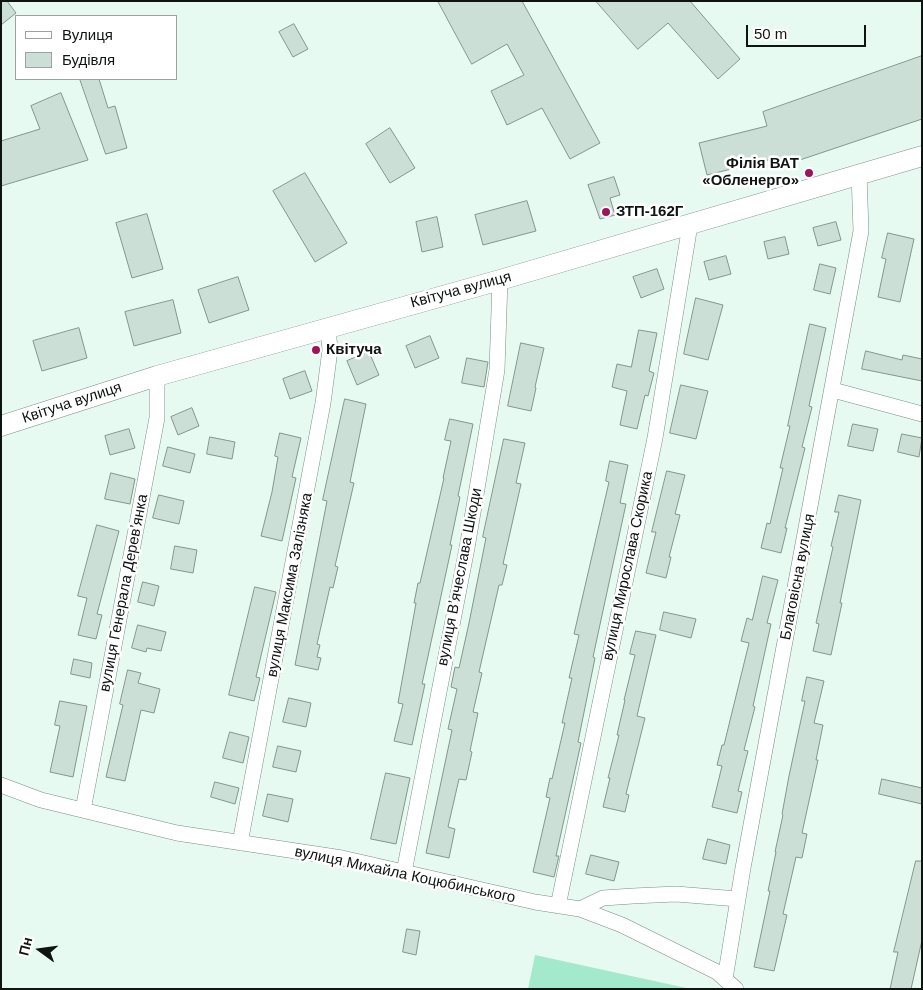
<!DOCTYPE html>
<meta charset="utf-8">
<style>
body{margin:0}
#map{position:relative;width:923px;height:990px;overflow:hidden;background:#e6faf1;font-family:Helvetica,sans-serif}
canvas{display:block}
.frame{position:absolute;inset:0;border:2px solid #0e1411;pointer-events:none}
.legend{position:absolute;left:15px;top:15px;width:162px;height:65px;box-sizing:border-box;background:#fff;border:1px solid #9fa1a0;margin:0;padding:6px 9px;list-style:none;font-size:15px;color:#0e1411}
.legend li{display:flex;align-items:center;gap:10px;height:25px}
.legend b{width:25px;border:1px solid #9fa1a0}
.north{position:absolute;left:15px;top:925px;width:50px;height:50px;-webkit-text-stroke:4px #fff;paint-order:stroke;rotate:284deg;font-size:14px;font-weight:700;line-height:20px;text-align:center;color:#0e1411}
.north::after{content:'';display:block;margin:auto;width:18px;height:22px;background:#0e1411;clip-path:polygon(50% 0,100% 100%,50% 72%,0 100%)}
.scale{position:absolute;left:746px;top:25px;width:120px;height:22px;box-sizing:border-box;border:2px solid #0e1411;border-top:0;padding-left:6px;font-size:15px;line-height:18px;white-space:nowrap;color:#0e1411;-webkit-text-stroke:4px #fff;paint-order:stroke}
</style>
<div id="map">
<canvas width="923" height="990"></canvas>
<div class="frame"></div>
<ul class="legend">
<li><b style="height:6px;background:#fff"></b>Вулиця</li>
<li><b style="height:14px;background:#cbdfd6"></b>Будівля</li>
</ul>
<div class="north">Пн</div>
<div class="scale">50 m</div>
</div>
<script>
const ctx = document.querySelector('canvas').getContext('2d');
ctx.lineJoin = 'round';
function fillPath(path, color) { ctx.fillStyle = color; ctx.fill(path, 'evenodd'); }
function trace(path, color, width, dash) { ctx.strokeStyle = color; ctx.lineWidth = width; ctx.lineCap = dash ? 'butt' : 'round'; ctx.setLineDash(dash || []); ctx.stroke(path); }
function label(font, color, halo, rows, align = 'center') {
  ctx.font = font + ' Helvetica,sans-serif'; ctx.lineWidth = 5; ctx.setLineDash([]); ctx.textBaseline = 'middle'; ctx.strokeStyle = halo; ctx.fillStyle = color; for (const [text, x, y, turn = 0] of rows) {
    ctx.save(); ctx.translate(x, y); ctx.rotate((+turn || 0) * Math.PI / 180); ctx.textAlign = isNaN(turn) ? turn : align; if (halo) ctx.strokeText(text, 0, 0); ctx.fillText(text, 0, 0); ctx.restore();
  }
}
fillPath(new Path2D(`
 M535,955l156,34h-163z`), '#a3eacc');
const building = new Path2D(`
 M1,1h6l9,12 -15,12z
 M438,1h84l78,142 -30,16 -28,-51 -35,17 -16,-34 33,-16 -17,-31 -35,20z
 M596,1h94l50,58 -22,20 -50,-56 -30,26z
 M294,24l14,25 -15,8 -14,-25z
 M922,56v63l-140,47 -2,-9 -73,18 -8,-32 68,-17 -4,-14z
 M80,79h19l9,29 7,-2 12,42 -21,6z
 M61,93l27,67 -87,26v-45l39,-12 -9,-23z
 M390,128l25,40 -25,15 -24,-39z
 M305,173l42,70 -32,19 -42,-71z
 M614,177l6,18 -10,3 5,17 -15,4 -12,-34z
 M527,201l9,30 -53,14 -8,-30z
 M147,214l16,55 -31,9 -16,-55z
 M437,217l6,30 -21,5 -6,-30z
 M836,222l5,18 -23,6 -5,-18z
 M888,233l26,6 -14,63 -22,-5 8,-38 -4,-1z
 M785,237l4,17 -21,5 -4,-17z
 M726,256l5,18 -22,6 -5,-18z
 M820,264l16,4 -6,26 -16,-4z
 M657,269l7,20 -23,9 -8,-21z
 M238,277l11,33 -40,13 -11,-33z
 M696,298l27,7 -15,55 -24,-6z
 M173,300l8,33 -47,13 -9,-34z
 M810,324l16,4 -17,78 3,1 -10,40 3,1 -20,80h2l-6,25 -20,-5 6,-25 3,1 13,-56h-3l10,-42h-2z
 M79,328l8,30 -45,13 -9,-30z
 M639,330l18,3 -8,38 5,2 -6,23 -3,-1 -8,34 -17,-4 7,-34 -15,-4 5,-23 14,3z
 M430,336l9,22 -24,10 -9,-22z
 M521,343l23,5 -9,39 1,1 -5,23 -23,-5z
 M866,351l36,9 1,-5 19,4v22l-60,-12z
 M369,352l10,23 -22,10 -10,-24z
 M467,358l21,4 -4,25 -22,-4z
 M305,371l7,20 -22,8 -7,-20z
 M681,385l27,6 -12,48 -26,-6z
 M345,399l21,5 -16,78 4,1 -19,83 3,1 -5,21 -3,-1 -13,57 3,1 -3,12 4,1 -3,12 -23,-5 32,-164 -4,-1z
 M192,408l7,18 -21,9 -7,-18z
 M450,419l23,5 -15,72 2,1 -10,48h2l-30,139h3l-13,61 -18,-4 9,-37 -5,-1 18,-100h-2l4,-20h2l24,-105h-1l8,-37 -6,-1z
 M853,424l25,5 -5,22 -25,-5z
 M129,429l6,19 -25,7 -5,-19z
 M280,433l21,5 -9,39 4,1 -14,63 -21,-5 11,-44 6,-35 -3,-1z
 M902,434l20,4 -3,19 -21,-5z
 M210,437l25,5 -3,17 -25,-5z
 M504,439l21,4 -9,40 5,1 -18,80 4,1 -5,20h-3l-20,87 3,1 -9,39 5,1 -8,38 2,1 -6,28 -7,-1 -11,48 7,2 -6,29 -23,-5 26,-123 -4,-1 9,-40 -6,-2 4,-20 4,1 10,-45 17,-85 -3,-1z
 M168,447l27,7 -5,19 -27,-7z
 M610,461l18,4 -8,38 6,1 -33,153 2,1 -17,84 3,1 -25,113h3l-5,21 -21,-5 17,-74 -4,-1 4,-19 2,1 13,-56h-3l10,-45h-3l10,-43 -5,-1 35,-152 -3,-1z
 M667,471l18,4 -10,39 5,1 -11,42h2l-5,21 -20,-5 10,-41h-4z
 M111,473l24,6 -5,25 -25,-5z
 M159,495l25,6 -5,23 -26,-6z
 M839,495l22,5 -21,103h2l-11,52 -18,-4 6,-27 -3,-1 17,-76 -2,-1 8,-34h-4z
 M97,525l22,6 -22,83 5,1 -6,24 -18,-4 9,-37 -9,-2z
 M175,546l22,4 -4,23 -22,-4z
 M763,576l15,4 -11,43 4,1 -18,82 2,1 -11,43 4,1 -10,40 4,1 -5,21 -25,-6 10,-41 -5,-1 5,-20h2l25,-102 -8,-2 6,-23 5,2z
 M143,582l16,4 -5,20 -16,-4z
 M255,587l21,5 -20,85 4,1 -6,23 -25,-6z
 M664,612l32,7 -5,19 -31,-8z
 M138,625l28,7 -5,19 -14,-3 -1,4 -14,-4z
 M636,631l20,4 -19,81 8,2 -19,76 3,1 -4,17 -22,-5 7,-29h-2l11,-43h-2l8,-35h-1l11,-45 -5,-1z
 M74,659l18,4 -2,15 -19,-4z
 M128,670l13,3 -3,10 22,6 -6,24 -13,-3 -16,71 -19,-4 17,-72 -3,-1z
 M807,677l17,4 -10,42 9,2 -7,35h2l-16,73 5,1 -5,24 -6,-1 -13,57 4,1 -13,56 -20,-4 16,-76h-2l8,-39h-1l8,-37 -1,-1 7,-38 16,-75h-3z
 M289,698l22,5 -5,24 -23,-5z
 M60,701l27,5 -14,71 -23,-5 10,-46 -5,-1z
 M230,732l19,5 -6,26 -20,-5z
 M278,746l23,5 -5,21 -23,-5z
 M386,773l24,5 -14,66 -25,-5z
 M882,779l40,9v16l-43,-10z
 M215,782l24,6 -4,16 -24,-7z
 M268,794l25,5 -5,23 -25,-6z
 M708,839l22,6 -4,19 -23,-5z
 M591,855l28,7 -5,19 -28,-7z
 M916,861h6v79l-11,49h-21l8,-37h-4z
 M407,929l13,2 -4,24 -13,-3z`);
fillPath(building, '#cbdfd6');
trace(building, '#84968e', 1);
const street = new Path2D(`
 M833,390l89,24
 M1,785l40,15 136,33 165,25 193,44 45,7 42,16 95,47 19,17
 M83,810l74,-392v-42
 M240,843l83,-440 7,-53 -2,-23
 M404,872l63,-324 30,-178 3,-90
 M558,906l97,-468 35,-213
 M580,909l23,-11 30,-2 43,-2 62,5
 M725,979l18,-111 118,-637 -2,-58`);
const secondary = new Path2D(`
 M1,426l156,-50 343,-96 422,-124`);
trace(street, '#7c8e86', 16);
trace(secondary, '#7c8e86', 21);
trace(street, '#fff', 15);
trace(secondary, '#fff', 20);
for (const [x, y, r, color] of [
 [809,173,5,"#9f125c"],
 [606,212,5,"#9f125c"],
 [316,350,5,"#9f125c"]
]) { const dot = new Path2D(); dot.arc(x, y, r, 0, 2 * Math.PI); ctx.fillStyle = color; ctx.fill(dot); trace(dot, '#fff', 2); }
label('bold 15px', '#0e1411', '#fff', [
 ["Філія ВАТ",799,164,"right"],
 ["«Обленерго»",799,181,"right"],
 ["ЗТП-162Г",616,212],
 ["Квітуча",326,350]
], 'left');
label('15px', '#0e1411', '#fff', [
 ["Квітуча вулиця",461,290,-15],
 ["Квітуча вулиця",72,403,-18],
 ["вулиця Мирослава Скорика",628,566,-78],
 ["вулиця Вʼячеслава Шкоди",460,577,-79],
 ["Благовісна вулиця",798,577,-79],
 ["вулиця Максима Залізняка",290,585,-79],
 ["вулиця Генерала Деревʼянка",124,593,-79],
 ["вулиця Михайла Коцюбинського",405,875,12]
]);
</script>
